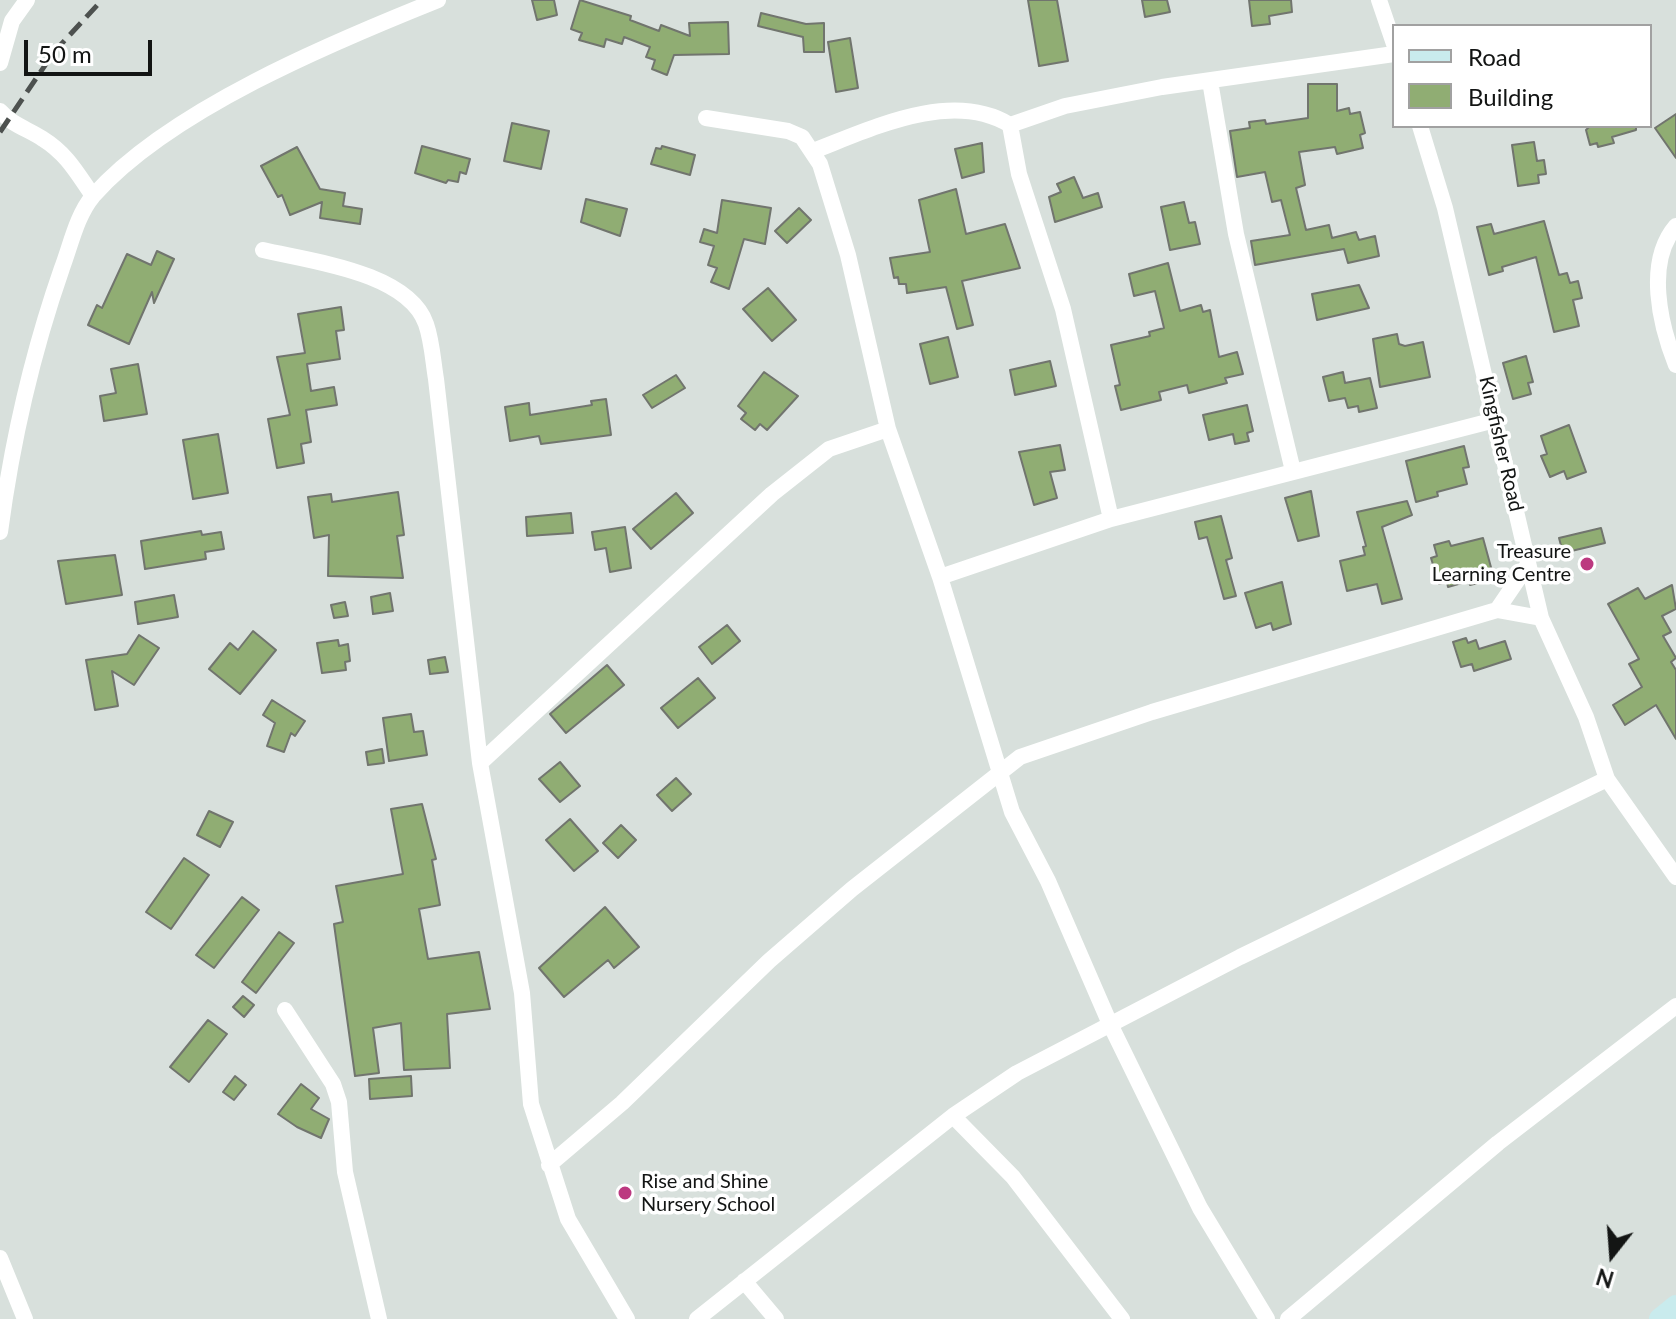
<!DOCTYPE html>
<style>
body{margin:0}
#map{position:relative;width:1676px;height:1319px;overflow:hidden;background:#d8e0dc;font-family:Lato,sans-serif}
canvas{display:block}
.legend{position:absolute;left:1392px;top:24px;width:260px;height:104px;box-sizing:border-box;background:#fff;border:2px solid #a1a1a1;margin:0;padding:10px 14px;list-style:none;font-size:24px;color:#131514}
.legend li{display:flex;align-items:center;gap:16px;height:40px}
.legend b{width:40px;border:2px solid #a1a1a1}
.north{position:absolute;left:1572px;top:1215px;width:80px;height:80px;-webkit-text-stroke:6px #fff;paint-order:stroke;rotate:197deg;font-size:22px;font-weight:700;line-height:32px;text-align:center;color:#131514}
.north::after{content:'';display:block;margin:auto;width:28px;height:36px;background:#131514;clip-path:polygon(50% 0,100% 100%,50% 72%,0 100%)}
.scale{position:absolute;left:24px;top:40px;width:128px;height:36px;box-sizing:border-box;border:4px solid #131514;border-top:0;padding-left:10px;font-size:24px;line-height:28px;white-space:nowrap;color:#131514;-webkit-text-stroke:6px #fff;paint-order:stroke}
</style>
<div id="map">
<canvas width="1676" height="1319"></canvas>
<ul class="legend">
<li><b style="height:10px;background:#c9ebed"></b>Road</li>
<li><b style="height:22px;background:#90ad73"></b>Building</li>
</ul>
<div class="north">N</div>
<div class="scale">50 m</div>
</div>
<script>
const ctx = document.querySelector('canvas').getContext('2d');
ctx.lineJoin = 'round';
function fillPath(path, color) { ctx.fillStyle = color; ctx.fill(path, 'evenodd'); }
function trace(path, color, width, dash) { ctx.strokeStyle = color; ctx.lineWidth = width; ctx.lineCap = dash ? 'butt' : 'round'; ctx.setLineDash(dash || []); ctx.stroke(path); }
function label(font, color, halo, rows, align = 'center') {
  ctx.font = font + ' Lato,sans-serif'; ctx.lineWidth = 7; ctx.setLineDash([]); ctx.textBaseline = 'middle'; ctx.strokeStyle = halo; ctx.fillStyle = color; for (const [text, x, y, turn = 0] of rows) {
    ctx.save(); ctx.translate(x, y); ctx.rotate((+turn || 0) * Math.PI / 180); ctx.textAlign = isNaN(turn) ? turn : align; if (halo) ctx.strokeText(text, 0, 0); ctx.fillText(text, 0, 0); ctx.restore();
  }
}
const building = new Path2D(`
 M532,0h22l3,15 -20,5z
 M580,0l51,16 -1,4 29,11 2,-6 29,11 -1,-13 39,-1 1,32 -55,1 -7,20 -15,-6 3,-9 -9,-3 4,-10 -26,-10 -2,7 -16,-5 -2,8 -25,-7 3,-7 -11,-4z
 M1028,0h29l11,61 -29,5z
 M1142,0h25l3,12 -25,5z
 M1249,0h42l1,12 -23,4 1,8 -18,2z
 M761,13l45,11 18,-1v29h-20l-1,-15 -45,-11z
 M850,38l8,50 -22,4 -8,-50z
 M1308,84h29v27l12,-3 1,6 10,-2 5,21 -5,2 3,13 -26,6 -2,-7 -36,5 6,33 -9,3 10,42 23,-5 3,13 24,-6 3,8 16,-4 4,20 -31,7 -4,-14 -89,16 -4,-24 39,-6 -9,-35 -9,2 -7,-30 -28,5 -7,-46 20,-3 -1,-6 16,-2 1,4 42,-6z
 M1676,114v44l-21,-30z
 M512,123l37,8 -8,38 -37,-8z
 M1590,126h46v4l-24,7 2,6 -16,4 -1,-4 -7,2 -4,-15z
 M1534,142l3,19 7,-1 2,14 -8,1 1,8 -21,3 -6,-41z
 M982,143l2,29 -22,6 -7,-29z
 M422,146l48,13 -4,15 -6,-2 -2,10 -10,-2 -2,3 -31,-10z
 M662,146l33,9 -5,20 -39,-11 5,-16 5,1z
 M297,147l23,42 25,4 -2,13 19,3 -2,15 -40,-6 2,-16 -32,13 -8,-20 -4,2 -17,-31z
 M1074,177l9,21 15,-5 4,14 -47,15 -6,-25 12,-5 -4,-8z
 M956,189l10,45 39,-10 15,44 -58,13 11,44 -16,4 -11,-42 -39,6 -1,-9h-7l-1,-7 -4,1 -4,-20 40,-6 -11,-52z
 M586,199l41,10 -7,27 -39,-14z
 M722,200l49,8 -6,36 -21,-5 -15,50 -18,-7 6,-14 -9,-3 6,-19 -14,-4 4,-13 13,4z
 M1184,202l5,21 6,-1 5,22 -30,6 -9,-43z
 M799,208l12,12 -24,23 -12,-12z
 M1544,221l15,54 8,-2 3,10 8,-2 4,17 -9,2 6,26 -25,6 -18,-75 -34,10 1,4 -14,4 -12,-48 14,-3 3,10z
 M157,251l17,8 -20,44 -2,-11 -23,52 -41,-19 9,-20 5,3 25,-54 24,11z
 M1168,263l12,48 21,-6 2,7 7,-2 9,47 18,-5 6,22 -18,4 2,5 -38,10 -2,-8 -28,7 2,8 -40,10 -6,-24 5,-1 -9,-40 39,-9 -1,-4 15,-4 -9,-37 -21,5 -5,-22z
 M1359,285l10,23 -52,12 -5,-26z
 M768,288l28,32 -24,21 -29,-32z
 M341,307l3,23 -8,1 4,28 -33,5 4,27 23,-4 3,18 -31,5 5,32 -10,2 3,19 -27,5 -9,-49 22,-4 -13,-58 28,-4 -7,-39z
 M1397,334l2,10 6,2 18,-4 7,35 -50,10 -7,-48z
 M948,337l10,40 -28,7 -10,-40z
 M1526,356l7,26 -5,1 3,11 -18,5 -10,-36z
 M1050,361l6,25 -41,9 -5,-25z
 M138,364l9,50 -43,7 -4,-25 16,-3 -5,-24z
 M764,372l34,24 -31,34 -7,-6 -5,6 -14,-11 5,-6 -8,-7z
 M1343,372l2,11 25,-5 7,30 -18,4 -1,-6 -10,2 -3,-10 -16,3 -6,-24z
 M676,375l9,13 -33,20 -9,-13z
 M606,399l5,36 -70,9 -2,-8 -29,5 -5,-34 24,-4 1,12 62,-10 -1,-4z
 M1247,405l6,26 -6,2 2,8 -14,3 -2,-10 -24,6 -6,-25z
 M1569,425l17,47 -19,7 -3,-8 -14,6 -9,-21 6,-2 -6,-18z
 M218,434l10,59 -35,6 -10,-59z
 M1060,445l5,25 -15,2 7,26 -23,7 -15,-53z
 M1464,446l5,21 -6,1 4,16 -30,8 1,4 -22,6 -10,-41z
 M1311,491l8,45 -21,5 -13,-43z
 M398,492l6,43 -7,1 6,42 -75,-2 1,-41 -15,3 -6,-41 23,-3 1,8z
 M676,493l17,20 -42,36 -18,-20z
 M1407,501l5,14 -30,12 20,72 -20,5 -5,-20 -30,7 -7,-30 25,-6 -2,-8 3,-1 -9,-34z
 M571,513l2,20 -46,3 -1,-19z
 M1221,516l11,42 -6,2 10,36 -12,3 -17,-62 -8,2 -4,-17z
 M625,527l6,41 -21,4 -4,-24 -11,2 -3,-18z
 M1601,528l4,15 -42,10 -4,-15z
 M201,531l1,4 19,-3 3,17 -19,3 1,7 -61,10 -4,-28z
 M1483,538l9,33 -6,1 3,8 -19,5 -1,-4 -21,6 -1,-5 -8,2 -8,-26 6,-2 -3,-11 15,-4 2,5z
 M115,555l7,40 -56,9 -8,-43z
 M1282,582l9,42 -18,6 -2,-7 -15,5 -11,-35z
 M1672,585l4,24 -14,7 9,16 -8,4 13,22 -5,4 5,8v69l-20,-34 -31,20 -12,-20 29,-18 -13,-23 10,-5 -31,-55 30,-16 7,11z
 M390,593l3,18 -20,3 -2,-17z
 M174,595l4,22 -40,7 -3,-22z
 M345,602l3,14 -14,2 -3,-13z
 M727,625l13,16 -28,23 -13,-17z
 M253,631l23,19 -36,44 -31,-25 21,-26 8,7z
 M139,635l20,13 -25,37 -22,-14 6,35 -23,4 -9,-50 41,-6z
 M1466,638l2,5 8,-3 3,9 26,-8 6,18 -37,12 -2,-7 -11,3 -8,-25z
 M338,640l1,6 9,-2 2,17 -5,1 1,8 -24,3 -5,-30z
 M445,657l3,15 -18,2 -2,-14z
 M607,665l17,20 -58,48 -16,-19z
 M698,678l17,20 -37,30 -17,-20z
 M272,700l33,21 -10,15 -4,-3 -7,19 -17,-6 8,-23 -12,-8z
 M411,714l3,18 9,-1 4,24 -38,6 -6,-43z
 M382,749l2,14 -16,2 -2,-13z
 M560,762l20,24 -20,16 -21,-23z
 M676,778l15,16 -19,17 -15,-16z
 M422,804l14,55 -4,1 8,45 -21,4 9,50 51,-7 11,57 -43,5 3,54 -46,2 -3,-47 -28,5 6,45 -24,3 -21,-152 9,-2 -7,-36 67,-12 -12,-65z
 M209,811l24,11 -13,25 -23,-12z
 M570,819l28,32 -24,20 -28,-31z
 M621,825l15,15 -18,18 -15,-15z
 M184,858l25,17 -38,54 -25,-17z
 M242,897l17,13 -45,58 -18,-13z
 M605,907l34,40 -25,21 -6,-8 -44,37 -25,-29z
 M279,932l15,11 -38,50 -14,-11z
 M243,996l11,9 -10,12 -11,-10z
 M208,1020l19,14 -38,48 -19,-15z
 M235,1076l11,9 -12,15 -11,-8z
 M411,1076l1,20 -42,3 -1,-20z
 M301,1084l18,14 -8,11 18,10 -8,19 -24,-11 -19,-13z`);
fillPath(building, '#90ad73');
trace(building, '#71756e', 2);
trace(new Path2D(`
 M1379,0l15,44
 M0,63l12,-42 15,-21
 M1210,81l26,153 57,237
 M0,111c12,14 28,18 43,28 24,15 34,34 50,57
 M706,118l82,13 14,6 18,27 28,91 40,174 52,148 72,235 36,69 62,143 90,184 67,111
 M1420,126l25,82 96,410 45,99 21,62 69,98
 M813,151c58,-22 138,-62 197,-26
 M1676,226c-31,36 -16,99 0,139
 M263,250c46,11 145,22 163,74 6,17 7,37 10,55l44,384 42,230 9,111 37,115 59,100
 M1111,519l-48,-210 -44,-135 -9,-49 55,-19 97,-19 232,-33
 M0,532c12,-91 32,-178 62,-264 9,-24 15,-53 31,-72 76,-86 240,-154 345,-196
 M940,577l171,-58 384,-99
 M1497,610l30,-44
 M480,763l292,-269 57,-45 59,-20
 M285,1010l48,74 6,18 6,70 34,147
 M953,1116l60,61 109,142
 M549,1165l73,-62 147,-142 83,-72 168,-132 132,-45 345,-102 44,8
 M0,1258l25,61
 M744,1281l32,38
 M697,1319l256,-203 64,-43 223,-116 367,-178
 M1288,1319l210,-176 178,-137`), '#fff', 16);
trace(new Path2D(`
 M1660,1319l16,-13`), '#c9ebed', 22);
trace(new Path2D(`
 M0,132l54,-80 48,-52`), '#4d514f', 5, [16, 8]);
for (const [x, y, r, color] of [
 [1587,564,8,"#bc3980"],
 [625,1193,8,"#bc3980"]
]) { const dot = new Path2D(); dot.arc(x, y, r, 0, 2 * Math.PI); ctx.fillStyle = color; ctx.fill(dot); trace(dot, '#fff', 3); }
label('20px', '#131514', '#fff', [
 ["Kingfisher Road",1501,444,77]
]);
label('20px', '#131514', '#fff', [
 ["Treasure",1571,552],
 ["Learning Centre",1571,575],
 ["Rise and Shine",641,1182,"left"],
 ["Nursery School",641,1205,"left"]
], 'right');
</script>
